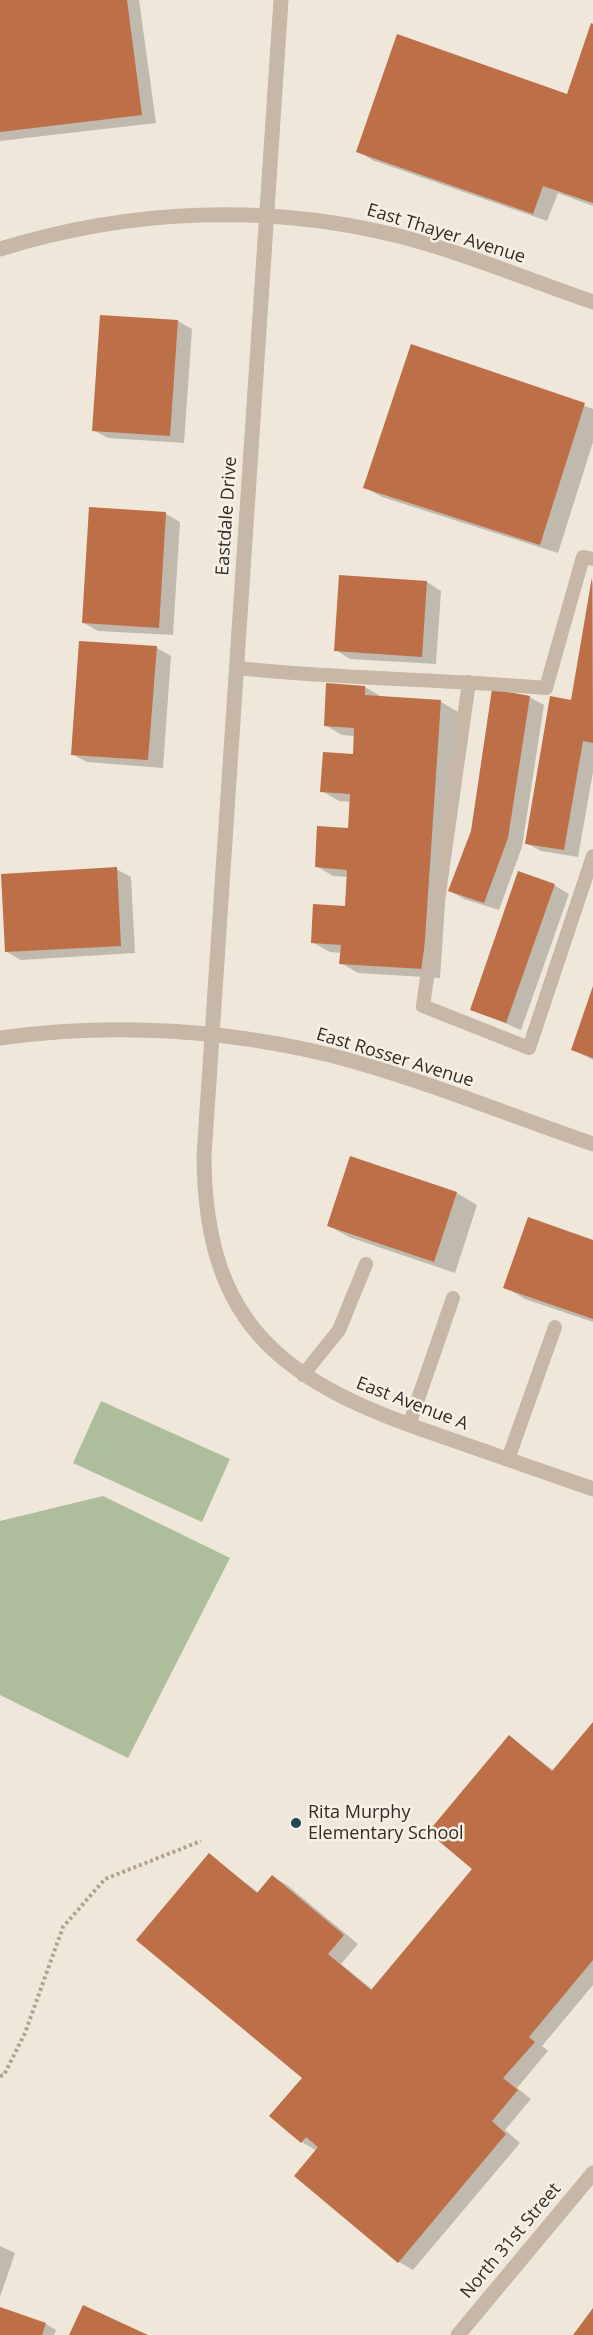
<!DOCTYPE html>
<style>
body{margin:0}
canvas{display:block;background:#efe7d9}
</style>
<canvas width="593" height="2335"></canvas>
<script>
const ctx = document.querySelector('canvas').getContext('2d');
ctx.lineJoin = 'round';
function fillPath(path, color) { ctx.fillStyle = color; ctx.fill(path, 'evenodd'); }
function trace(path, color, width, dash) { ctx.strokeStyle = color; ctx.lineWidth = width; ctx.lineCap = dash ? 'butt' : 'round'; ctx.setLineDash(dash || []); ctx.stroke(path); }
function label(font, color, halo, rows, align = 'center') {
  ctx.font = font + ' "Open Sans",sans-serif'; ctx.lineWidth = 5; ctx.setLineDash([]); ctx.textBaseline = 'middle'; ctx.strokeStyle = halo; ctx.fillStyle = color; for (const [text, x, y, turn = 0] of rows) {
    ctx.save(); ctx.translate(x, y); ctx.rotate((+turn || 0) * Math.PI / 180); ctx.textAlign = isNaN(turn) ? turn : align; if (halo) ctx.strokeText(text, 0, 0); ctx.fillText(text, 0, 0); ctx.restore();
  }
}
fillPath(new Path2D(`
 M101,1401l129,58 -28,63 -129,-59z
 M103,1496l127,62 -102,200 -128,-63v-174z`), '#aebd9a');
fillPath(new Path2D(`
 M0,0h139l17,123 -156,18z
 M593,26v180l-35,-13 -11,28 -175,-61 -14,-9 210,-55z
 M178,321l14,8 -8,114 -76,-5 -15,-8z
 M412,346l181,63v33l-35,111 -176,-56 -18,-10z
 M91,509l75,5 14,8 -7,113 -75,-4 -14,-8z
 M593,579v193l-15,85 -37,-6 -15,-8 46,-141z
 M427,582l14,9 -5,73 -86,-5 -14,-9z
 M157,648l14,8 -8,112 -76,-6 -15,-8z
 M365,687l17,10 59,5 17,10 -18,266 -82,-5 -17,-10 1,-10 -12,-1 -18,-10 34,-35 2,-30 -15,-1 -17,-10 33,-36 2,-28 -12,-1 -17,-10 32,-35 1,-20 -13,-1 -17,-10z
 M529,697l15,8 -22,142 -23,63 -35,-11 -14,-8z
 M116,869l15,8 4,76 -114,7 -14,-8z
 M554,885l15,9 -48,136 -49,-21z
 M593,989v71l-21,-11z
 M351,1158l106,35 20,12 -22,68 -106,-36 -20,-11z
 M593,1242v80l-68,-23 -20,-12z
 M593,1725v260l-51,61 6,5 -31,37 14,11 -26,31 15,13 -107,127 -14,-8 -103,-86 21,-25 -15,-9 2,-64 -95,-223 50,38 13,-17 15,9 71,59 -17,20 32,26 101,-121 36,-132 44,34z
 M0,2246l15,7 -15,44z
 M0,2309l46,15 10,6 -2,5h-54z`), '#0003');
fillPath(new Path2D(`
 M0,0h127l15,115 -142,17z
 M591,23l2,1v179l-50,-17 -10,28 -177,-62 41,-118 170,60z
 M100,315l78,5 -8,116 -78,-5z
 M411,344l174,59 -45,142 -177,-57z
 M89,507l77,5 -7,116 -77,-5z
 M339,575l88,6 -5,76 -88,-6z
 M592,577l1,166 -10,-2 -19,109 -39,-6 25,-148 21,4z
 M79,641l78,5 -9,114 -77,-5z
 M326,683l39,3v9l76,5 -18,269 -84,-5 2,-19 -30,-2 2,-39 32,2 2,-36 -32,-3 2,-41 31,2 2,-34 -30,-2 3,-40 30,2 1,-26 -30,-2z
 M492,689l38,7 -22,142 -24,65 -36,-12 23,-60z
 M117,867l4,79 -116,6 -4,-78z
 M518,871l37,13 -49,139 -36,-13z
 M593,986v72l-22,-8z
 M350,1156l107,36 -23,70 -107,-36z
 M528,1217l65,23v79l-90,-31z
 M593,1722v238l-64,77 6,5 -32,36 15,12 -26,31 14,13 -108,129 -104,-87 24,-29 -12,-10 -5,6 -32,-27 33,-38 -166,-138 73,-87 48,40 15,-18 72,60 -16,19 43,36 101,-121 -44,-37 81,-97 43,36z
 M83,2305l65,30h-79z
 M0,2307l46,16 -4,12h-42z
 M593,2308v27h-20z`), '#bd6f48');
trace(new Path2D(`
 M0,2076l4,-1 21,-42 38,-106 42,-48 96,-38`), '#b1a290', 4, [3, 3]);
trace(new Path2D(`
 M237,668c102,11 206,11 309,20l37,-131 10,2
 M469,682l-46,324 106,42 64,-192
 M303,1375l36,-45 27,-66
 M409,1425l44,-127
 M508,1459l47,-132`), '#c6b7a6', 14);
trace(new Path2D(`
 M281,0l-77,1156c1,173 82,227 234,279 52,18 103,36 155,54
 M0,249c130,-40 267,-46 399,-13 66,17 130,44 194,66
 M458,2335l135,-162`), '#c6b7a6', 15);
trace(new Path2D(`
 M0,1038c110,-15 222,-9 330,17 89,23 176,59 263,89`), '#c6b7a6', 15);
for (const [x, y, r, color] of [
 [296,1823,6,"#1f4951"]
]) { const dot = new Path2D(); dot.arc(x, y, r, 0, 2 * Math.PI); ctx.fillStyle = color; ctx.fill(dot); trace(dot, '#f7f0e4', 2); }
label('18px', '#322b26', '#f7f0e4', [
 ["East Thayer Avenue",446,234,17],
 ["Eastdale Drive",227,516,-86],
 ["East Rosser Avenue",395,1058,17],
 ["East Avenue A",412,1404,21],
 ["North 31st Street",511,2241,-50]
]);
label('18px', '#322b26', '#f7f0e4', [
 ["Rita Murphy",308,1813],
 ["Elementary School",308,1834]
], 'left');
</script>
